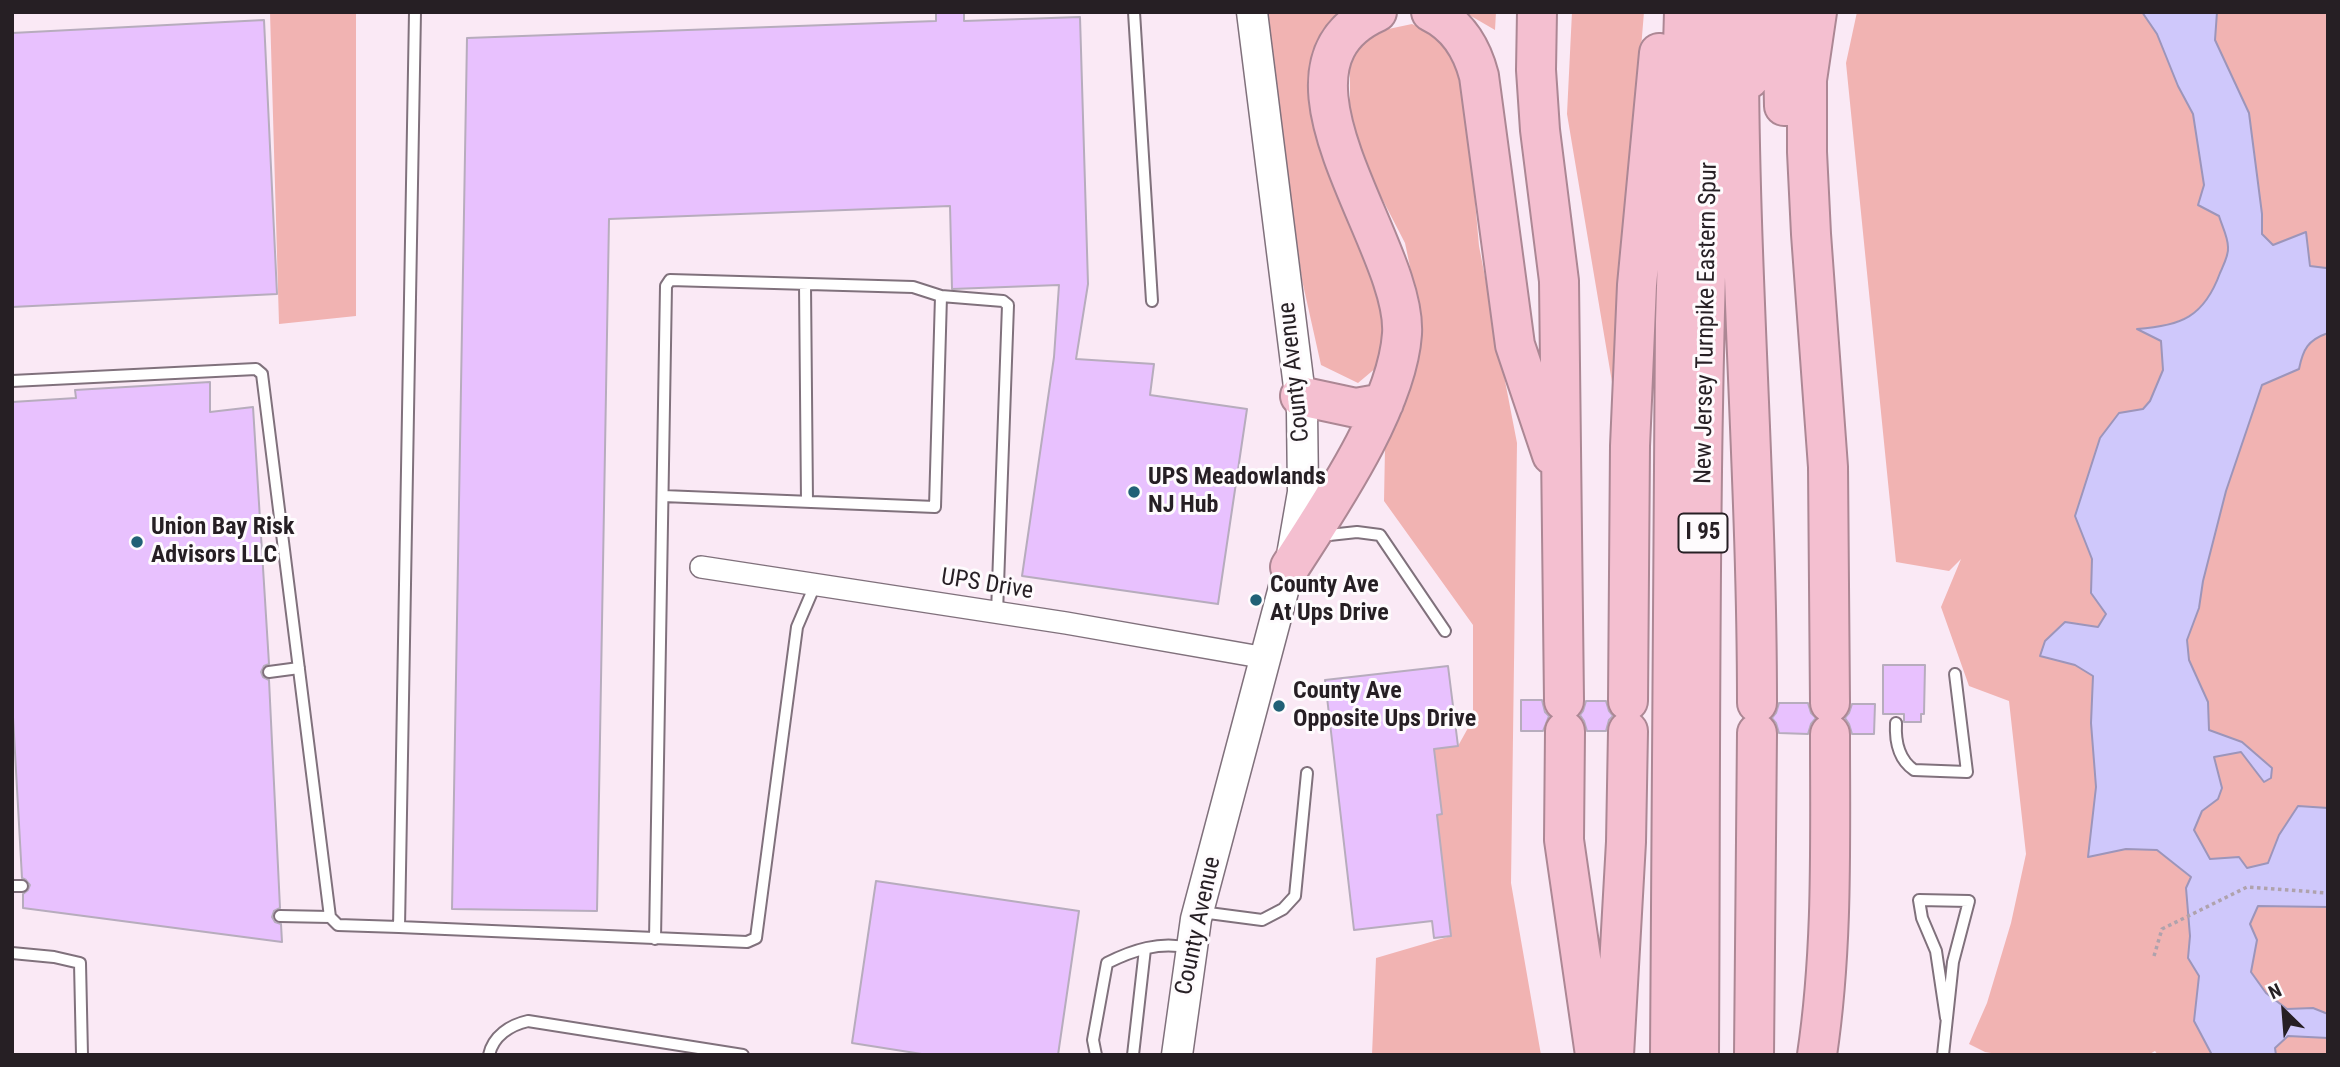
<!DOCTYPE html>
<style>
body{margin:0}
#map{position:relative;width:2340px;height:1067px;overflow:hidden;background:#fae9f5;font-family:"Roboto Condensed",sans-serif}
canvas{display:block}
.frame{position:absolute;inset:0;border:14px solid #261f24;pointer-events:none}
.north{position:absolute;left:2249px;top:976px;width:70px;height:70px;-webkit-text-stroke:5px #fefbfd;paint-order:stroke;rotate:335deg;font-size:19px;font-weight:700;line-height:28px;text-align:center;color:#261f24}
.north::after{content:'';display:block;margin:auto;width:24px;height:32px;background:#261f24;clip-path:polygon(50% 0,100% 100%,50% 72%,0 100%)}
</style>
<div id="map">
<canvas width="2340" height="1067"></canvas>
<div class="frame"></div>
<div class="north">N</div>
</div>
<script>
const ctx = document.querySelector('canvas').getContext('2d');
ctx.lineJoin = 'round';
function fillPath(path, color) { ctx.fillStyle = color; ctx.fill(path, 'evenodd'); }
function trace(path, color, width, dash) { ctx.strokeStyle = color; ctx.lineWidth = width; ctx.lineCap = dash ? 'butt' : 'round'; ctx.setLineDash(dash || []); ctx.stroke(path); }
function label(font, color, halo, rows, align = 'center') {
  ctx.font = font + ' "Roboto Condensed",sans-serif'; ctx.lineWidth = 6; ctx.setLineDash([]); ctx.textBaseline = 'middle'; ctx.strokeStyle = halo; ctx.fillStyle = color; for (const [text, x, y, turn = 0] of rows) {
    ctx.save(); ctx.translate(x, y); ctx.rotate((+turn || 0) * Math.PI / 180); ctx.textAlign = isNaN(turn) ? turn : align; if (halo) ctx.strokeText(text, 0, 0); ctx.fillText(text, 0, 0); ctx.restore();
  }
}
fillPath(new Path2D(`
 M270,12h86v304l-77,8z
 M1266,12h73l-17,19 -8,49 61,190 9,61 -7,36 -19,16 -37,-18 -19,-85z
 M1464,12h32l-1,18z
 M1572,12h72l-31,376 -46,-274z
 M1857,12h285l15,22 21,52 15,28 11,72 -6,19 21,11c3,10 9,22 10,32 0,8 -7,19 -9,26 -16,41 -40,52 -82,55l23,12 2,29 -13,31 -7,8 -24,4 -44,103 17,43 -1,34 15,21 -8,13 -58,29 35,9 18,11 -2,47 5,64 -8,69 38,-7 31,1 34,28 -5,10 4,48 -2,21 11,19 -5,45 18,34h-54l-3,-4 -7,4h-145l-18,-3 -16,-8 18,-41 24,-80 15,-69 -17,-153 -40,-15 -28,-79 20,-48 -12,12 -53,-9 -50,-499z
 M2217,12h111l-2,256 -15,-2 -4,-15 -35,-6 -10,-11v-20l-13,-101 -34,-73z
 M1412,24l38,17 17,70 12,135 38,197 -6,440 30,172h-169l4,-97 75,-22 -14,-121 5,-1 -8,-65 24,-3 15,-27v-94l-89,-124 1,-53 30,-80 5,-54 -15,-71 -47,-91 -8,-47v-54l29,-20z
 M2328,333v475l-30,-2 -19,29 -11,28 -21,5 -8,-11 -29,2 -16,-29 8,-19 16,-12 -4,-43 27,-4 1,-10 -34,-12v-28l-19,-42 -2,-20 12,-32 4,-27 23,-90 36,-106 37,-16c4,-20 9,-29 29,-36z
 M2258,906l70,1v107l-15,-6 -26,1 -21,-16 -15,-21 6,-32 -8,-16z
 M2288,1036l40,2v17h-52l-1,-7z`), '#f1b3b2');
const water = new Path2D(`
 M2142,12h75l-2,28 34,73 13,101v20l11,11 33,-13 4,34 16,2 2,-2v67c-20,7 -25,16 -29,36l-37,16 -36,106 -23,90 -4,27 -12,32 2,20 19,42 1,28 33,12 30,26 -1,10 -7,4 -23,-30 -27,5 8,31 -4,11 -16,12 -8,19 16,29 29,-2 8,11 21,-5 11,-28 19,-29 30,2v99l-70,-1 -8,18 7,16 -6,32 15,21 21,16 26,-1 15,6v24l-40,-2 -13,12 1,7h-64l-18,-34 5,-45 -11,-18 2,-22 -4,-48 5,-11 -34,-27 -31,-1 -38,8 8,-70 -5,-64 2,-47 -18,-11 -35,-9 5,-15 20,-19 33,5 8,-13 -15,-21 1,-34 -17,-43 25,-78 19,-25 24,-4 7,-8 13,-31 -2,-29 -24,-12c44,-3 67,-12 83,-56 3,-7 9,-18 8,-26 0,-10 -6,-21 -9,-31l-21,-11 6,-20 -11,-71 -15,-28 -21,-52z`);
fillPath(water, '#cfc8fb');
trace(water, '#9c95ba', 2);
const building = new Path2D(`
 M936,12h28v9l116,-4 8,267 -12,75 78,5 -4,31 97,14 -29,195 -196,-28 32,-219 5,-72 -107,4 -2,-83 -341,13 -12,692 -145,-2 15,-871 469,-17z
 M264,20l13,274 -265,13v-274z
 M210,382v30l43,-5 16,257 -5,2 -3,6 2,5 6,3 11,228 -6,3 -2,6 3,5 6,2 1,18 -259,-34v-14l5,-4 2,-5 -4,-5 -4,-2 -10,-179v-297l64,-4 -1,-8z
 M1883,665h42l-1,49h-3v8h-17v-8h-21z
 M1448,666l10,80 -24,3 8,65 -5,1 14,121 -17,2 -2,-17 -78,9 -29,-250z
 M1521,700h21l3,12 4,4 -6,15h-22z
 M1586,701h20l3,10 4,5 -4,4 -3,11h-19l-3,-10 -4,-6 3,-4z
 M1779,703h29l3,10 5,5 -5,6 -3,10 -29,-1 -3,-10 -4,-5 4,-5z
 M1852,704h23l-1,30h-22l-3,-10 -4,-6 4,-5z
 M876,881l203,30 -21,144h-130l-76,-12z`);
fillPath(building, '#e8c1fe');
trace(building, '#b7acbd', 2);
const lane = new Path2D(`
 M415,12l-16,915 348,15 9,-4 41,-311 18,-42
 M1134,12l18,289
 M805,284l2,218
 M12,381l244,-12 6,5 68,543 8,8 61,2
 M663,496l272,11 6,-211
 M1320,536l37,-4 23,3 65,96
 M269,672l30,-4
 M1896,723c-1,18 2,36 18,47l53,2 -12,-98
 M12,886h10
 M1201,912l61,8 21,-11 12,-13 12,-123
 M280,916l50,1
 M655,939l11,-653 4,-6 243,7 28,9 62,5 5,4 -11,308
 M12,953l42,4 26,6 2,92
 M489,1055c4,-19 21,-30 39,-34l215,34
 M1096,1055l-3,-15 14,-77c26,-13 53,-22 82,-15
 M1133,1055l12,-106
 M1943,1055l10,-93 16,-61 -50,-1 3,18 14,33 10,67`);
const street = new Path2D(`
 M701,567l365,56 200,35`);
const secondary = new Path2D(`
 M1177,1055l19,-136 95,-358 12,-69 -1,-81 -50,-399`);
const highway = new Path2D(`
 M1431,12c27,13 41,37 48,64l36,269 37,110
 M1537,12l-1,58 4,60 19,151 5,420
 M1782,12l2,94
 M1817,12l-10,68v72l4,82 17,233 2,236
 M1739,53c0,217 18,433 18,650
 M1749,79l2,-67
 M1300,396l56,12 28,-5
 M1290,567c39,-61 107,-160 112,-233 6,-89 -151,-266 -25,-322
 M1628,701l2,-255 7,-161 22,-232
 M1565,731l-1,109 31,215
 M1614,1055l12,-213 2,-111
 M1670,1055l5,-733 9,-310
 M1699,1055c2,-347 -2,-696 18,-1043
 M1754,1055l3,-322
 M1817,1055c16,-107 13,-214 13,-321`);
trace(lane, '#80717c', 14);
trace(street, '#80717c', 24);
trace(secondary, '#80717c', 33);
trace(highway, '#ac8794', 42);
trace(new Path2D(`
 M2154,956l8,-27 85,-42 81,6`), '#afa2ac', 3.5, [3.5, 3.5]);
trace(lane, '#fff', 10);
trace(street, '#fff', 21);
trace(secondary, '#fff', 30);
trace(highway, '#f4bfd0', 38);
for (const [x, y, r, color] of [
 [1134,492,7,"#216076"],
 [137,542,7,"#216076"],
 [1256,600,7,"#216076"],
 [1279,706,7,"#216076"]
]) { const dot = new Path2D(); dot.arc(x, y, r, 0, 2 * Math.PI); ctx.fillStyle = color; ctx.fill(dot); trace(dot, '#fefbfd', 2.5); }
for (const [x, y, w] of [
 [1703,533,49]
]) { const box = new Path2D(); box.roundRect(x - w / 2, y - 19.5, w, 39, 5); ctx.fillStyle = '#fefbfd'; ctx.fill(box); trace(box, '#261f24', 2); }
label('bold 23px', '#261f24', null, [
 ["I 95",1703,533]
]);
label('24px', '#261f24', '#fefbfd', [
 ["New Jersey Turnpike Eastern Spur",1707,323,-89],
 ["County Avenue",1295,372,-96],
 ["UPS Drive",987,585,9],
 ["County Avenue",1199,926,-78]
]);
label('bold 24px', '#261f24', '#fefbfd', [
 ["UPS Meadowlands",1148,478],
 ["NJ Hub",1148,506],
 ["Union Bay Risk",151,528],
 ["Advisors LLC",151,556],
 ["County Ave",1270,586],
 ["At Ups Drive",1270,614],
 ["County Ave",1293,692],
 ["Opposite Ups Drive",1293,720]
], 'left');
</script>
